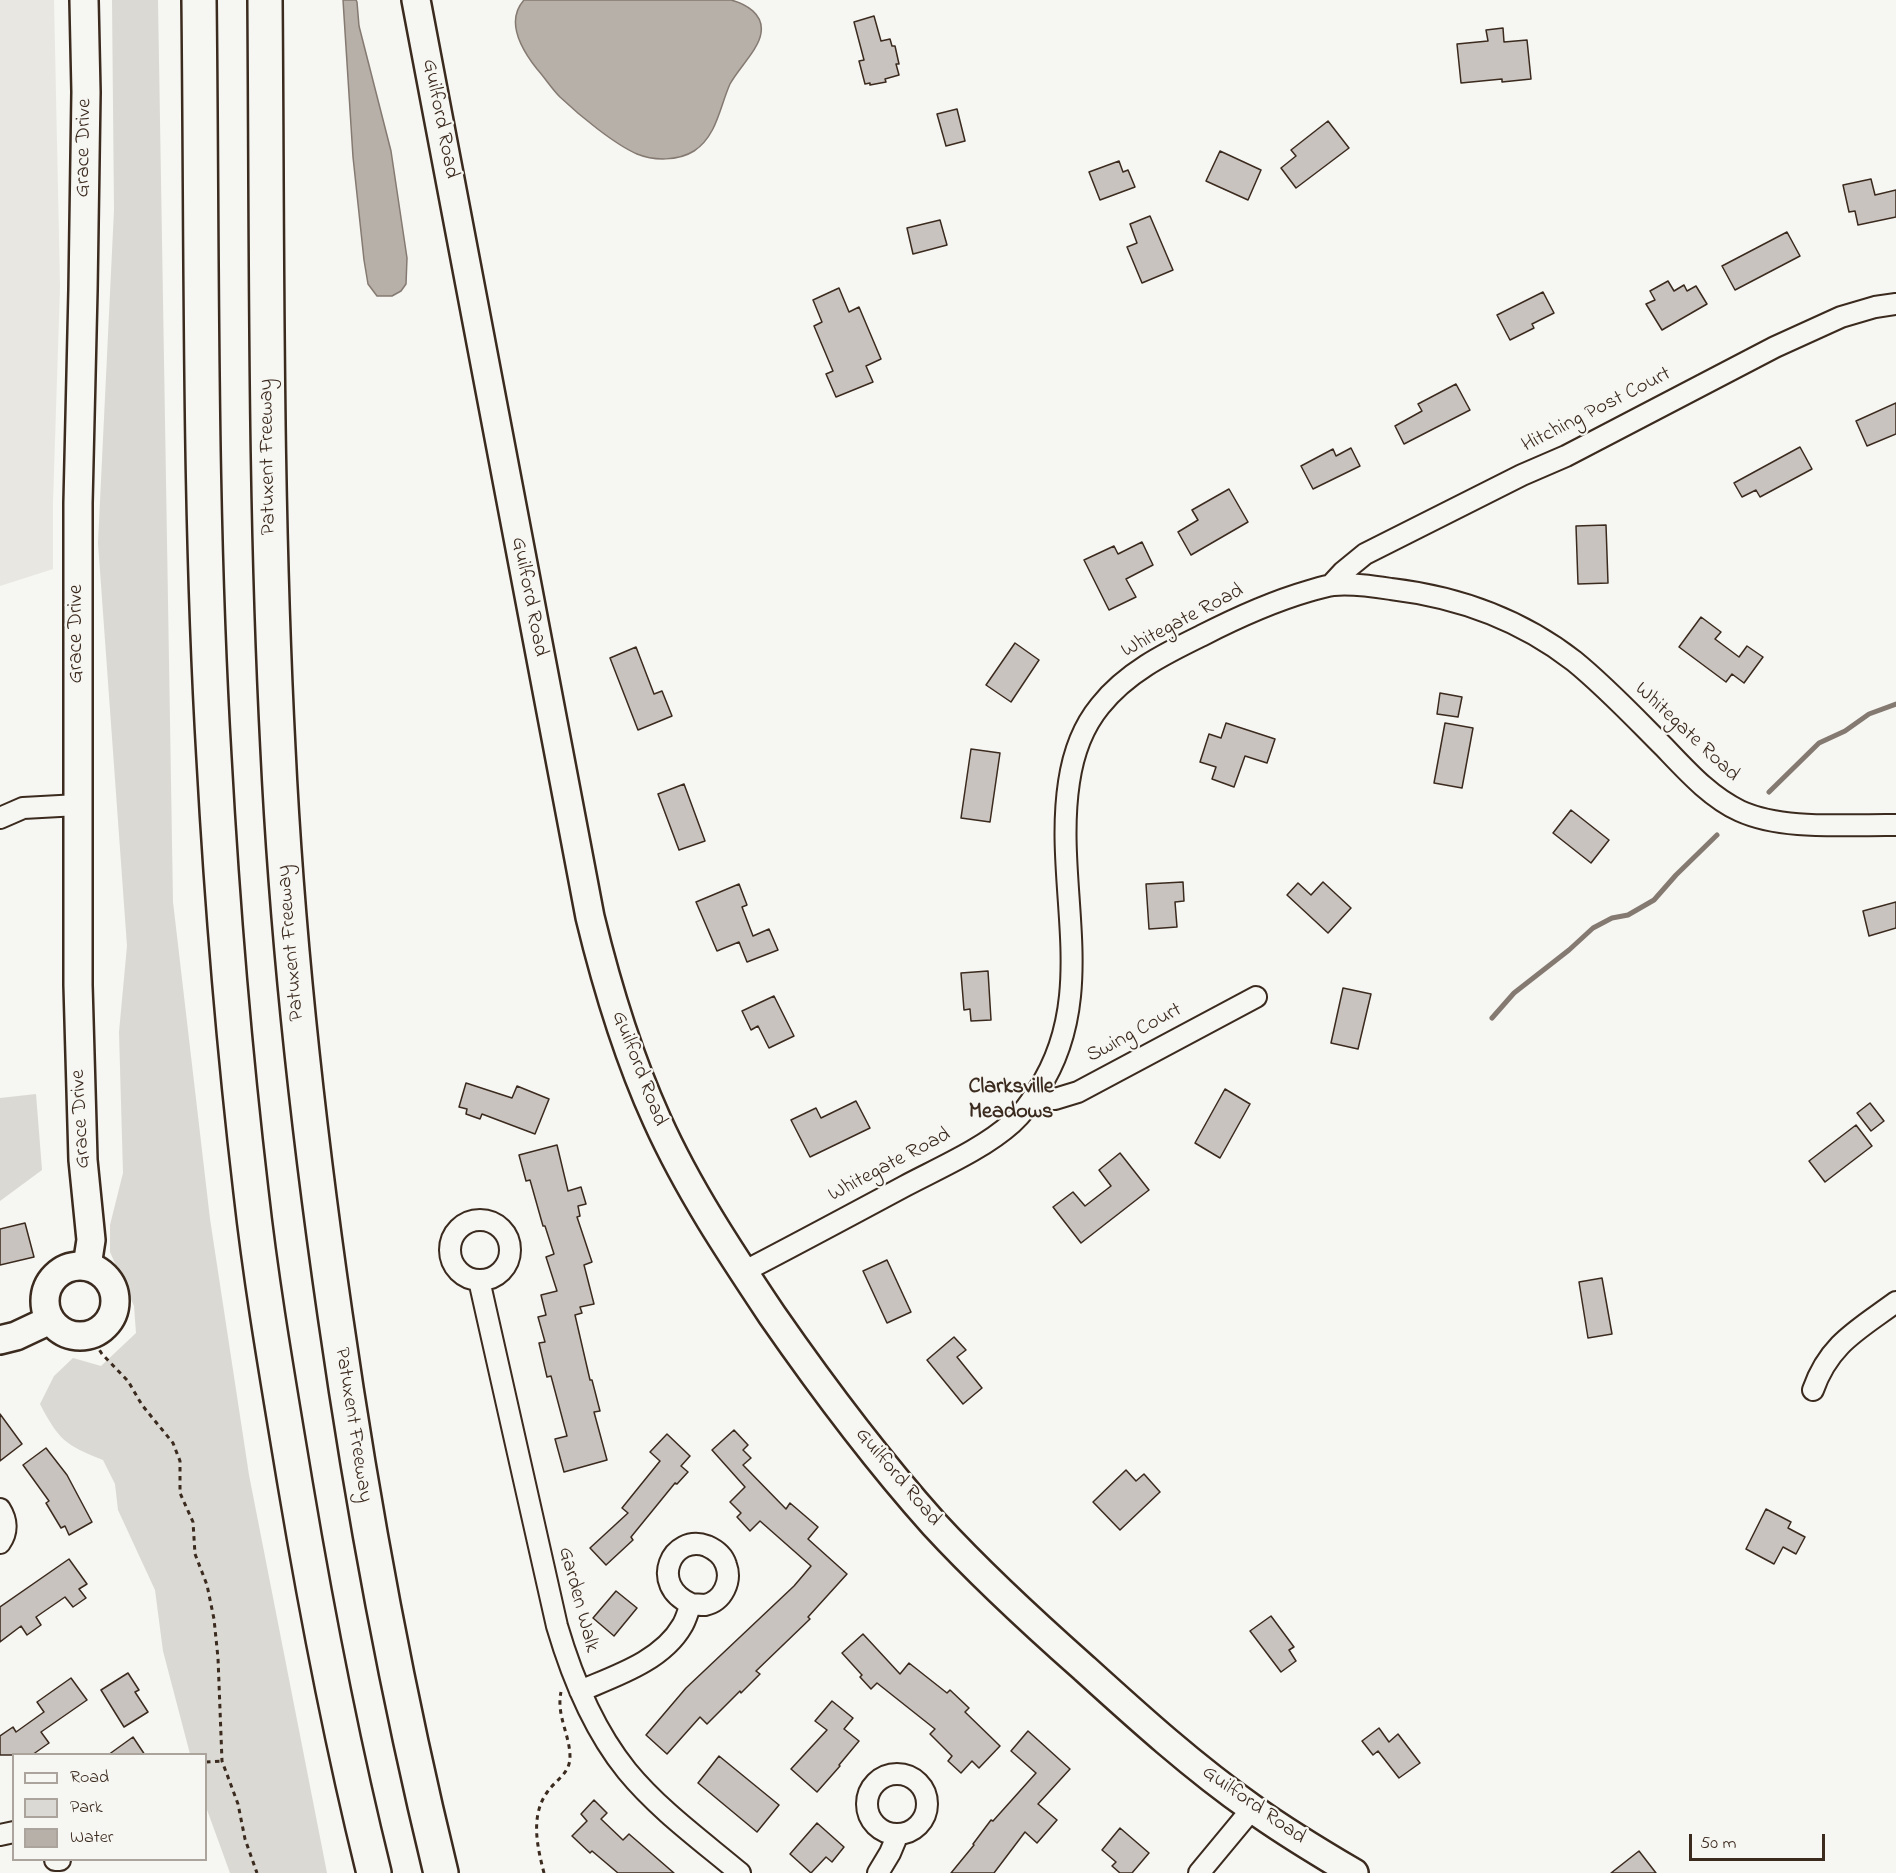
<!DOCTYPE html>
<style>
body{margin:0}
#map{position:relative;width:1896px;height:1873px;overflow:hidden;background:#f6f6f2;font-family:"Indie Flower",sans-serif}
canvas{display:block}
.legend{position:absolute;left:12px;top:1753px;width:195px;height:108px;box-sizing:border-box;background:#f6f6f2;border:2px solid #aba49d;margin:0;padding:8px 10px;list-style:none;font-size:18px;color:#3b2a1e}
.legend li{display:flex;align-items:center;gap:12px;height:30px}
.legend b{width:30px;border:2px solid #aba49d}
.scale{position:absolute;left:1689px;top:1834px;width:136px;height:27px;box-sizing:border-box;border:3px solid #3b2a1e;border-top:0;padding-left:8px;font-size:18px;line-height:21px;white-space:nowrap;color:#3b2a1e;-webkit-text-stroke:4px #f6f6f2;paint-order:stroke}
</style>
<div id="map">
<canvas width="1896" height="1873"></canvas>
<ul class="legend">
<li><b style="height:8px;background:#f6f6f2"></b>Road</li>
<li><b style="height:16px;background:#dad9d3"></b>Park</li>
<li><b style="height:16px;background:#b6b0a9"></b>Water</li>
</ul>
<div class="scale">50 m</div>
</div>
<script>
const ctx = document.querySelector('canvas').getContext('2d');
ctx.lineJoin = 'round';
function fillPath(path, color) { ctx.fillStyle = color; ctx.fill(path, 'evenodd'); }
function trace(path, color, width, dash) { ctx.strokeStyle = color; ctx.lineWidth = width; ctx.lineCap = dash ? 'butt' : 'round'; ctx.setLineDash(dash || []); ctx.stroke(path); }
function label(font, color, halo, rows, align = 'center') {
  ctx.font = font + ' "Indie Flower",sans-serif'; ctx.lineWidth = 4.5; ctx.setLineDash([]); ctx.textBaseline = 'middle'; ctx.strokeStyle = halo; ctx.fillStyle = color; for (const [text, x, y, turn = 0] of rows) {
    ctx.save(); ctx.translate(x, y); ctx.rotate((+turn || 0) * Math.PI / 180); ctx.textAlign = isNaN(turn) ? turn : align; if (halo) ctx.strokeText(text, 0, 0); ctx.fillText(text, 0, 0); ctx.restore();
  }
}
fillPath(new Path2D(`
 M0,0h54l6,287 -7,214v68l-53,17z`), '#e8e7e2');
fillPath(new Path2D(`
 M112,0h46l15,902 37,317 39,256 78,398h-97l-24,-66v-53h-16l-27,-103 -8,-61 -37,-80 -3,-26 -12,-24c-38,-15 -44,-20 -63,-56l14,-28 19,-18 28,8 35,-33 -2,-27 -24,-54v-27l13,-52 -4,-141 8,-86 -29,-403 16,-333z
 M36,1094l6,76 -42,31v-103z`), '#dad9d3');
const water = new Path2D(`
 M343,0h13l1,2 2,24 32,125 16,107 -1,26 -5,7 -9,5h-15l-9,-12 -4,-24 -11,-103z
 M524,0h207c15,4 33,14 30,33 -2,16 -23,36 -31,51 -10,22 -13,52 -36,67 -16,10 -40,10 -57,3 -23,-10 -58,-39 -77,-57 -8,-8 -15,-19 -23,-28 -15,-19 -32,-48 -13,-69z`);
fillPath(water, '#b6b0a9');
trace(water, '#857a71', 1.5);
trace(new Path2D(`
 M1769,792l50,-49 26,-12 24,-17 27,-10
 M1492,1018l22,-25 55,-43 24,-22 19,-10 16,-3 26,-15 22,-25 41,-40`), '#857a71', 5);
const building = new Path2D(`
 M874,16l7,25 9,-2 2,7h3l4,18h-3l3,11 -14,4 1,3 -16,3v-2l-5,1 -6,-23 5,-1 -10,-38z
 M1503,28l1,14 23,-2 4,39 -29,3v-3l-41,4 -4,-39 31,-3 -2,-11z
 M957,109l8,32 -19,5 -9,-32z
 M1328,121l21,27 -53,40 -15,-20 15,-12 -5,-6z
 M1220,151l41,19 -13,30 -42,-19z
 M1119,161l4,11 5,-2 7,17 -35,13 -11,-28z
 M1871,179l4,16 21,-5v27l-38,8 -3,-14 -6,1 -6,-27z
 M1150,216l23,54 -31,13 -15,-36 10,-4 -7,-19z
 M940,220l7,25 -34,9 -6,-26z
 M1787,232l13,24 -65,34 -13,-24z
 M1668,281l6,10 10,-6 3,6 9,-5 11,18 -45,26 -16,-26 9,-4 -5,-9z
 M839,288l10,24 10,-5 22,52 -15,7 7,16 -37,15 -10,-23 7,-3 -19,-45 8,-4 -9,-22z
 M1543,292l11,21 -22,11 2,4 -24,12 -13,-25z
 M1456,384l14,26 -66,34 -9,-18 27,-15 -4,-7z
 M1896,403v31l-29,12 -11,-25z
 M1800,447l12,22 -52,28 -4,-7 -14,7 -8,-14z
 M1351,448l9,18 -47,23 -12,-23 32,-17 3,7z
 M1229,489l19,33 -57,33 -13,-23 20,-12 -6,-10z
 M1606,525l2,58 -30,1 -2,-58z
 M1142,542l11,23 -27,14 10,18 -27,13 -25,-50 30,-14 4,8z
 M1701,617l20,15 -6,7 24,18 8,-11 16,11 -19,26 -12,-9 -6,8 -47,-35z
 M1015,643l24,17 -28,42 -25,-17z
 M636,647l18,47 8,-3 10,25 -34,14 -28,-72z
 M1440,693l22,4 -4,20 -21,-3z
 M1226,723l49,16 -8,24 -22,-7 -11,31 -22,-8 4,-12 -16,-5 9,-28 12,4z
 M1445,723l28,5 -11,60 -28,-5z
 M971,749l29,4 -10,69 -29,-4z
 M684,784l21,57 -26,9 -21,-56z
 M1571,810l38,30 -18,23 -38,-30z
 M1183,882l1,19 -9,1 2,25 -28,2 -3,-45z
 M1323,882l28,26 -23,25 -41,-38 11,-12 13,12z
 M739,884l8,21 -5,2 11,29 16,-7 9,21 -31,12 -8,-20 -22,9 -21,-49z
 M1896,902v26l-27,8 -6,-25z
 M988,971l3,49 -20,1 -1,-12 -6,1 -3,-37z
 M1343,988l28,6 -13,55 -27,-6z
 M774,996l20,40 -25,12 -11,-22 -7,4 -9,-19z
 M466,1083l46,15 5,-12 32,13 -14,35 -53,-20 -2,5 -14,-5 1,-5 -8,-2z
 M1225,1089l25,15 -30,54 -25,-15z
 M856,1101l14,27 -60,29 -19,-37 25,-12 5,10z
 M1870,1103l14,18 -13,10 -14,-18z
 M1856,1125l16,21 -47,36 -16,-21z
 M557,1145l11,46 13,-4 5,17 -8,2 2,10 -3,1 15,45 -8,3 10,39 -14,3 2,6 -7,2 15,65h2l8,31 -6,1 13,48 -43,12 -9,-33 12,-3 -16,-60 -4,1 -8,-34 6,-1 -7,-25 8,-2 -5,-20 16,-4 -11,-34 8,-3 -9,-28h-2l-13,-46 -4,1 -7,-26z
 M1120,1153l29,37 -68,53 -28,-36 20,-15 12,14 26,-20 -12,-16z
 M25,1223l9,34 -34,8v-36z
 M887,1260l24,52 -24,11 -24,-52z
 M1602,1278l10,56 -24,4 -9,-56z
 M954,1337l12,13 -9,7 25,31 -19,16 -36,-44z
 M0,1414l22,30 -22,17z
 M734,1430l14,15 -5,5 8,8 -8,7 43,44 4,-6 28,24 -10,12 39,35 -39,43 2,2 -54,52 4,3 -19,19 -1,-2 -33,33 -7,-7 -33,37 -21,-19 40,-47 108,-102 17,-20 -51,-45 -10,10 -13,-14 4,-4 -11,-11 15,-15 -33,-37z
 M667,1434l23,22 -9,10 7,6 -11,12 -2,-1 -44,54 2,3 -27,25 -16,-17 38,-35 -6,-5 38,-47 -10,-9z
 M46,1448l21,27 25,47 -23,13 -4,-9 -4,2 -15,-25 3,-2 -26,-36z
 M1126,1470l10,11 8,-7 16,18 -40,38 -27,-28z
 M1766,1509l25,13 -3,6 17,9 -9,17 -13,-7 -9,17 -28,-15z
 M69,1559l18,25 -8,5 7,9 -13,9 -8,-10 -29,20 5,8 -14,10 -6,-9 -21,16v-35z
 M616,1591l21,17 -23,28 -21,-18z
 M1271,1616l23,31 -5,3 7,11 -15,11 -31,-41z
 M863,1634l37,40 9,-11 38,30 3,-3 19,18 -4,4 35,34 -21,22 -7,-7 -11,12 -13,-12 4,-5 -22,-22 5,-5 -58,-46 -6,6 -11,-12 2,-2 -20,-22z
 M128,1673l11,17 -4,2 13,20 -24,15 -23,-37z
 M71,1678l16,22 -46,32 8,11 -17,12h-32v-19l13,-9 3,5 28,-20 -7,-10z
 M832,1701l21,17 -9,11 15,12 -20,24 1,1 -23,26 -26,-23 36,-39 -12,-9z
 M1379,1728l10,14 9,-8 22,29 -21,15 -21,-27 -5,4 -11,-14z
 M1028,1731l42,38 -32,35 19,16 -20,23 -12,-11 -31,41h-43l23,-28 -1,-1 18,-24 2,1 43,-48 -25,-22z
 M133,1737l12,18h-37z
 M719,1756l60,49 -22,27 -59,-49z
 M594,1800l13,13 -6,6 22,21 6,-6 45,39h-56l-26,-22 -2,2 -18,-17 15,-15 -6,-7z
 M817,1823l27,24 -12,15 -6,-5 -15,16 -21,-19z
 M1120,1828l29,25 -17,20h-12l-8,-7 4,-4 -14,-12z
 M1639,1851l17,22h-45z`);
fillPath(building, '#c8c3be');
trace(building, '#3b2a1e', 1.5);
const street = new Path2D(`
 M1331,585l12,-13 22,-18 157,-79 44,-19 209,-109 66,-30 34,-10 21,-3
 M0,818l23,-10 55,-3
 M1032,1099h23l23,-7 178,-95
 M450 1250a30 30 0 1 1 60 0a30 30 0 1 1-60 0Z
 M743,1272c54,-28 108,-57 162,-86 34,-18 78,-37 107,-63 10,-9 19,-21 26,-33 63,-96 15,-203 31,-308 4,-27 13,-54 31,-76 26,-33 64,-52 101,-70 35,-18 70,-34 108,-45 7,-2 16,-5 24,-6 19,-2 39,1 58,4 67,8 129,30 183,72 32,26 61,57 90,86 23,24 46,50 76,64 44,20 108,13 156,14
 M479,1280l78,346c15,51 36,103 70,145 32,39 75,70 113,102
 M1813,1390c16,-46 45,-60 83,-88
 M0,1509c7,11 8,23 0,34
 M580,1691c35,-15 82,-30 102,-65 4,-6 6,-15 9,-22 4,0 9,1 14,1 18,-4 27,-24 21,-40 -3,-10 -10,-15 -19,-19 -35,-13 -59,39 -16,58
 M867 1804a30 30 0 1 1 60 0a30 30 0 1 1-60 0Z
 M0,1835l14,-3
 M55,1860h5
 M878,1873l12,-20 8,-19
 M1199,1873l53,-64`);
const secondary = new Path2D(`
 M84,0l2,92 -3,198 -5,213v482l5,175 8,80 -4,26
 M416,0l174,917c17,70 37,137 67,203 31,69 73,132 115,195 50,72 103,143 162,209 47,51 98,98 150,144 54,49 109,99 169,141 32,23 67,44 101,64
 M45 1301a35 35 0 1 1 70 0a35 35 0 1 1-70 0Z
 M0,1340l16,-4 34,-16`);
const highway = new Path2D(`
 M199,0c3,253 0,506 15,758 8,145 20,290 37,434 11,98 28,194 44,291 22,131 47,261 79,390
 M265,0c2,250 0,499 13,749 9,189 30,378 57,565 27,188 61,375 106,559`);
trace(street, '#3b2a1e', 24);
trace(secondary, '#3b2a1e', 32);
trace(highway, '#3b2a1e', 38);
trace(new Path2D(`
 M90,1335l12,19 26,27 14,24 31,38 7,18v32l13,29 2,32 12,31 7,34 4,39 4,103 16,43 7,35 12,34
 M206,1762l16,-1
 M544,1873c-7,-27 -14,-58 4,-82 8,-11 22,-18 22,-34 0,-22 -14,-42 -9,-65`), '#3b2a1e', 3, [4.5, 4.5]);
trace(street, '#f6f6f2', 20);
trace(secondary, '#f6f6f2', 27);
trace(highway, '#f6f6f2', 33);
label('21px', '#3b2a1e', '#f6f6f2', [
 ["Guilford Road",439,119,79],
 ["Grace Drive",85,148,-89],
 ["Hitching Post Court",1597,411,-27],
 ["Patuxent Freeway",269,457,-91],
 ["Guilford Road",528,597,79],
 ["Whitegate Road",1183,622,-28],
 ["Grace Drive",78,634,-90],
 ["Whitegate Road",1686,733,43],
 ["Patuxent Freeway",292,943,-95],
 ["Swing Court",1135,1034,-28],
 ["Guilford Road",638,1069,69],
 ["Grace Drive",82,1119,-93],
 ["Whitegate Road",890,1166,-28],
 ["Patuxent Freeway",352,1425,81],
 ["Guilford Road",897,1478,50],
 ["Garden Walk",577,1600,75],
 ["Guilford Road",1253,1806,35]
]);
label('bold 22px', '#3b2a1e', '#f6f6f2', [
 ["Clarksville",1011,1088],
 ["Meadows",1011,1113]
]);
</script>
